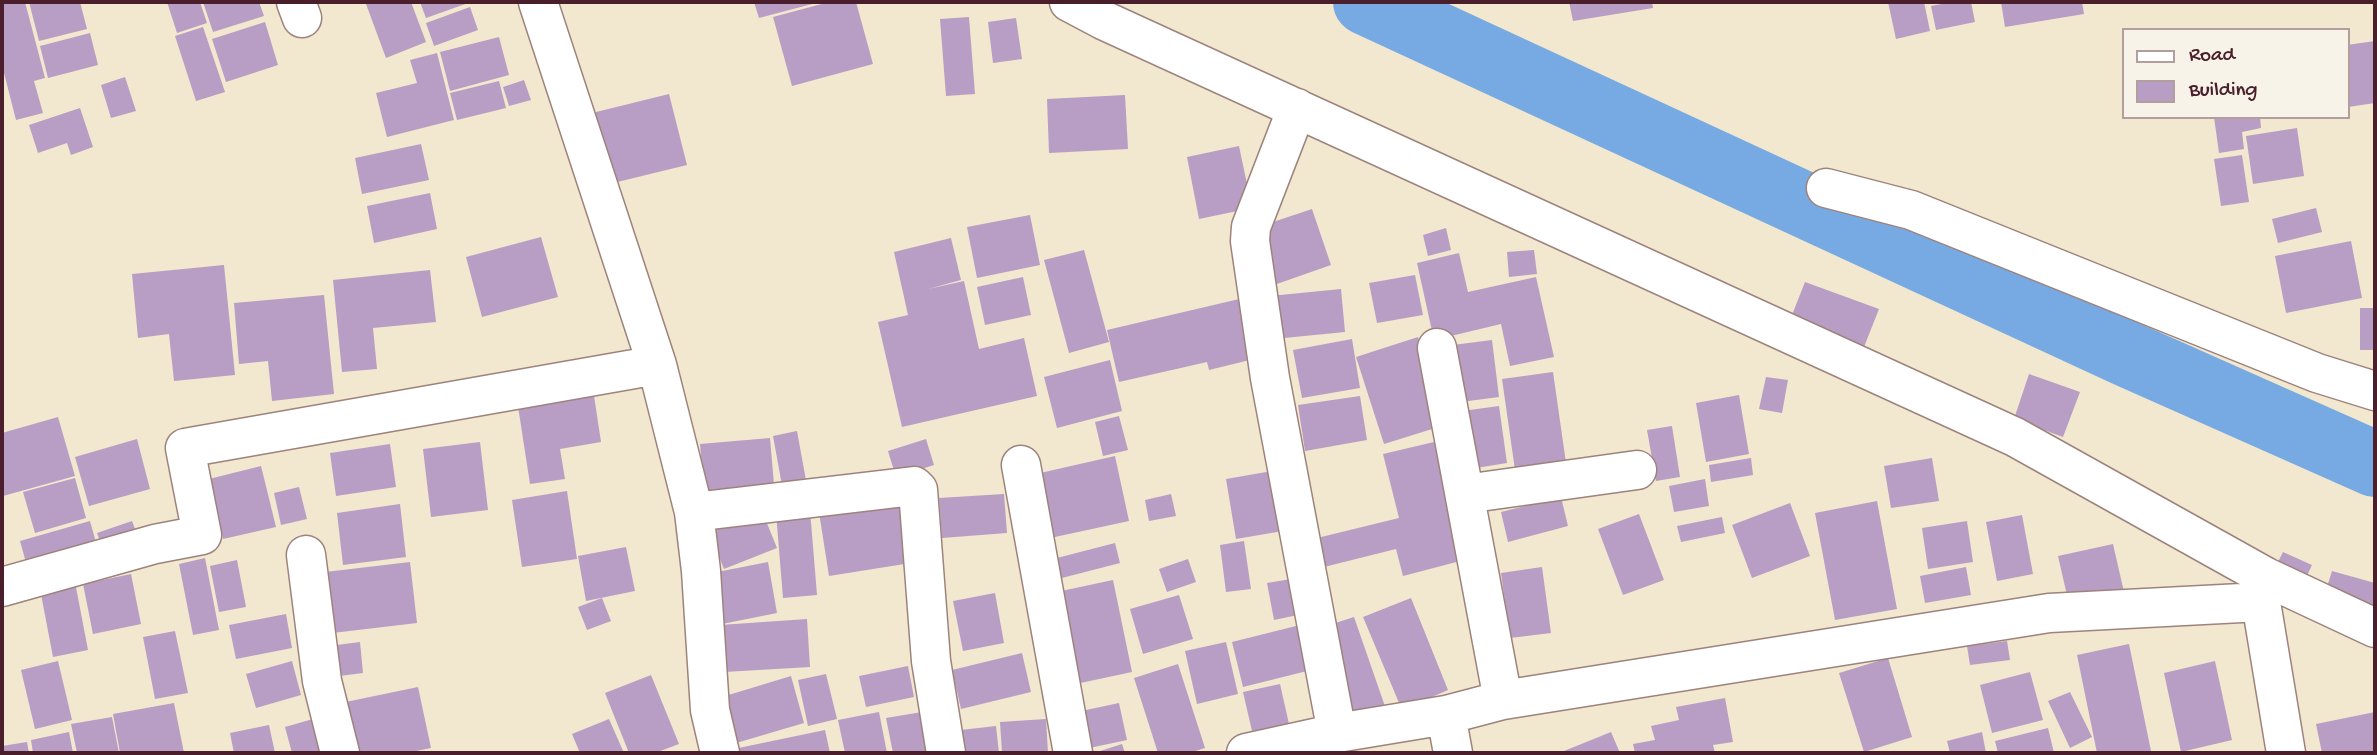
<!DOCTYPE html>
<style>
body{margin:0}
#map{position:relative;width:2377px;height:755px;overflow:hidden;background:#f2e7cf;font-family:"Gochi Hand",sans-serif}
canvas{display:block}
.frame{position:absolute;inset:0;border:4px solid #4a1f2b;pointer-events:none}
.legend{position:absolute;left:2122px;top:28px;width:228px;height:91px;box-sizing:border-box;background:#f7f3e8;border:2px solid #b29e9c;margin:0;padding:9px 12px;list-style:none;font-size:21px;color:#4a1f2b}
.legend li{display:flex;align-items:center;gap:14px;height:35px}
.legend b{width:35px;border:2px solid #b29e9c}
</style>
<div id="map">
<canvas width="2377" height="755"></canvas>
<div class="frame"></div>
<ul class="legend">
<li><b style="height:9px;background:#fff"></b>Road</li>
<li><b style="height:19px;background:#b89ec4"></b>Building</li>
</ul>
</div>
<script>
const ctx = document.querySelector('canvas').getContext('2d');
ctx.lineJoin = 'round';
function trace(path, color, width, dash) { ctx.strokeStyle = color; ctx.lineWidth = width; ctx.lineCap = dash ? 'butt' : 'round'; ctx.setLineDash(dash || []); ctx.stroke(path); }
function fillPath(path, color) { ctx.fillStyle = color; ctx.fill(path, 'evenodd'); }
trace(new Path2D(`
 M1366,2l759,351 250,111`), '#77aae3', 66);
fillPath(new Path2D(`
 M2,2h23l20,76 -11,3 9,32 -27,7 -14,-55z
 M29,2h51l7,27 -48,12z
 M167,2h19v2l14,-2 7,21 -30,10z
 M203,2h56l5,14 -51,16z
 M372,2h39l15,40 -40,16 -20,-54z
 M420,2h51l-45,16z
 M754,2h62v1l-57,15z
 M829,2h27l17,62 -81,22 -19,-69z
 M1569,2h83l1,6 -80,13z
 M1888,2h36l6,29 -34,8z
 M1952,2h19l4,20 -39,8 -5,-24z
 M2001,2h81l2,12 -79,13z
 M470,7l8,23 -44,16 -8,-23z
 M969,17l6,77 -29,2 -6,-77z
 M1016,18l6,41 -29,4 -5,-41z
 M265,22l13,43 -52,17 -14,-43z
 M203,27l22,65 -29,9 -21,-65z
 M90,33l8,32 -50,13 -8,-32z
 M499,37l10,38 -59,16 -10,-39z
 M2375,41v62l-27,4 -1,-62z
 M437,53l17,67 -67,17 -11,-44 41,-10 -7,-23z
 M125,77l11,34 -25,7 -10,-33z
 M524,80l7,20 -22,6 -6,-19z
 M499,81l7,27 -49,12 -7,-27z
 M669,94l18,71 -82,20 -17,-71z
 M1125,95l3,54 -79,4 -2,-54z
 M80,108l13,39 -22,8 -4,-12 -29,10 -9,-28z
 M2214,117h46l1,11 -19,4 2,17 -25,4z
 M2297,128l7,48 -51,8 -7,-48z
 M421,144l8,36 -67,14 -7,-36z
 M1239,146l13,62 -53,11 -12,-62z
 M2242,155l7,47 -28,4 -7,-47z
 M430,193l7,36 -63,14 -7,-37z
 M2316,208l6,24 -44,11 -6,-24z
 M1312,209l19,56 -57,20 -19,-57z
 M1030,215l10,50 -63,13 -10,-51z
 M1446,228l5,22 -23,6 -5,-21z
 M541,237l17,60 -76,20 -16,-60z
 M951,238l10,42 -33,9 36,-8 15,68 45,-11 13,58 -135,31 -24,-105 30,-7 -14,-63z
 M2351,241l11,57 -76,15 -11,-57z
 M1084,250l25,92 -40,11 -25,-93z
 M1534,250l3,24 -28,3 -2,-25z
 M1459,253l9,39 68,-15 18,80 -44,9 -9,-42 -67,16 -17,-77z
 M224,265l11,110 -61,6 -5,-47 -31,4 -6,-64z
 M430,270l6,52 -63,6 4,41 -35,3 -9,-92z
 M1415,275l8,40 -46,8 -8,-40z
 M1023,277l8,38 -46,10 -8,-38z
 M1805,282l74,27 -17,43 -74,-27z
 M1341,289l4,43 -71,7 -4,-43z
 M324,295l10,99 -62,7 -4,-40 -29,3 -5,-61z
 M1252,296l14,60 -57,14 -2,-8 -88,20 -12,-52z
 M2360,308h15v42h-15z
 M1418,337l27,88 -61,19 -28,-87z
 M1352,339l8,49 -58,10 -9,-48z
 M1492,340l7,57 -46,6 -8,-57z
 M1110,360l12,51 -65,17 -13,-51z
 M1553,372l15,105 -51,7 -15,-105z
 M2029,374l51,18 -17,45 -49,-18z
 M1766,377l22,3 -6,33 -23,-4z
 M593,389l8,53 -41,7 5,30 -35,5 -13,-84z
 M1739,395l10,59 -43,8 -10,-59z
 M1360,396l7,44 -62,11 -7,-46z
 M1499,406l8,57 -43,7 -9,-58z
 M1119,416l9,34 -25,6 -8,-34z
 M58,417l17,59 -72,20 -1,-63z
 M1672,426l8,51 -24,4 -9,-51z
 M797,431l10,55 -24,5 -10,-55z
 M770,438l5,58 -70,6 -5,-58z
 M137,439l13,50 -61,17 -14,-49z
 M926,439l8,26 -38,12 -8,-26z
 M480,442l8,68 -57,7 -8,-68z
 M1434,442l30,118 -61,16 -7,-27 -76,19 -7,-29 86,-21 -16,-64z
 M390,444l6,43 -60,9 -6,-43z
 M1115,456l14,65 -88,19 -14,-64z
 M1751,458l2,17 -42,7 -2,-17z
 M1932,458l7,43 -48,7 -7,-42z
 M261,466l15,61 -53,12 -14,-60z
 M1272,471l11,60 -47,8 -10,-60z
 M75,478l11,40 -51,15 -12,-41z
 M1705,479l4,27 -35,6 -5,-26z
 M299,487l8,32 -26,6 -7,-32z
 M567,491l10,68 -55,8 -10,-67z
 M906,493l11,69 -88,14 -11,-70z
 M1004,494l3,39 -65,5 -3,-40z
 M1171,494l5,22 -27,5 -4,-21z
 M1561,497l7,29 -60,16 -7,-30z
 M1877,501l20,108 -62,11 -20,-107z
 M1790,503l20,53 -58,22 -20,-53z
 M400,504l6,53 -63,8 -6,-52z
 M760,506l17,42 -53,21 -17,-42z
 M810,510l7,85 -34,3 -7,-85z
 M1639,514l25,66 -41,15 -25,-66z
 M2022,515l11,59 -36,7 -11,-59z
 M1722,517l3,16 -44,9 -4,-16z
 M90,521l10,36 -70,20 -10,-36z
 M132,521l8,21 -35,13 -8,-22z
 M1967,521l6,41 -45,7 -6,-41z
 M1244,541l7,48 -25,3 -6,-47z
 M1115,543l5,20 -62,16 -5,-20z
 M2113,544l11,48 -55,12 -11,-48z
 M626,547l9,44 -49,10 -8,-45z
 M2283,552l29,13 -8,17 -30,-12z
 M205,558l14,72 -26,5 -14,-71z
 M1188,559l8,23 -29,10 -8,-23z
 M237,560l9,47 -27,5 -9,-46z
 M410,562l7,61 -93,11 -7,-61z
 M768,562l9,51 -55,11 -10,-51z
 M1542,567l9,66 -41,5 -9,-65z
 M1966,567l5,28 -46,8 -5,-27z
 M2332,571l43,12v24l-50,-14z
 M131,574l10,50 -48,10 -10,-50z
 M1291,579l7,36 -24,5 -7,-37z
 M1113,580l19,92 -61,13 -19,-92z
 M75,582l13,68 -35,7 -13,-68z
 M995,593l9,50 -41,8 -10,-50z
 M1179,595l14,44 -50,15 -13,-45z
 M602,598l9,23 -24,9 -9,-23z
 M1411,598l37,92 -46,20 -39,-93z
 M286,614l6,34 -56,11 -7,-34z
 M1354,617l34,98 -31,11 -34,-99z
 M807,619l3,48 -86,5 -4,-47z
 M1304,624l11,45 -72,18 -11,-45z
 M175,631l13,62 -33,6 -12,-62z
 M2007,641l3,19 -40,5 -3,-19z
 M360,642l3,31 -39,5 -3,-31z
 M1226,642l12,52 -41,10 -12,-53z
 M2129,644l22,107 -12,2h-42l-20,-98z
 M1022,653l9,39 -70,17 -9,-39z
 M1888,658l24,79 -48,15 -25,-79z
 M58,661l14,59 -37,9 -14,-59z
 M292,661l9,34 -45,13 -10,-34z
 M2215,661l17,79 -51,12 -17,-79z
 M1178,664l27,84 -16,5h-31l-24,-75z
 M908,666l6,31 -48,10 -7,-31z
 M2030,672l13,48 -51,13 -12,-48z
 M826,674l11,45 -29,7 -10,-46z
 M651,675l28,69 -24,9h-26l-24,-60z
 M791,676l13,47 -78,23 -14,-46z
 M1280,684l9,40 -37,7 -9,-39z
 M418,687l13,61 -25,5h-60l-10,-49z
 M2070,692l22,45 -22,11 -22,-47z
 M1725,698l8,44 -20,3 2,8h-80l-2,-9 22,-4 -4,-14 28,-6 -3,-13z
 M174,703l10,50h-64l-7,-39z
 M1119,703l8,37 -47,10 -8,-37z
 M879,712l8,41h-42l-7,-33z
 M922,712l8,41h-37l-7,-35z
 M2375,712v41h-53l-6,-29z
 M112,717l7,36h-42l-6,-29z
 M313,719l9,34h-30l-7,-26z
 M609,719l15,34h-44l-8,-19z
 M1046,719l2,34h-46l-2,-31z
 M269,725l6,28h-41l-4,-20z
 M996,726l3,27h-44l-3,-22z
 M2048,728l6,25h-56l-3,-12z
 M825,730l5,23h-100l-1,-3z
 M69,732l4,21h-40l-2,-13z
 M1611,732l9,21h-61z
 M1982,732l4,21h-36l-3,-12z
 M27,742l2,11h-27v-7z
 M1122,744l3,9h-31z`), '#b89ec4');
const minor = new Path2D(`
 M296,2l6,16
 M538,2l119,363 37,147 7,59 9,139 10,43
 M1069,2l34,18 912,417 251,140 109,51
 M1297,108l-46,119 -1,14 20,137 67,355
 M1826,188l85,22 406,163 58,18
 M1437,348l66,352
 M1021,465l52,288
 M1465,494l172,-24
 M694,512l220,-26 4,4 13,171 15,92
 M306,555l16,126 18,72
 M2266,577l-5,25 25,151
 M2,587l153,-43 47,-9 -17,-87 472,-83
 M1446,715l7,38
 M1246,753l91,-20 109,-18 57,-15 546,-87 212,-11`);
trace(minor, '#9e837d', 41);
trace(minor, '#fff', 38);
</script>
